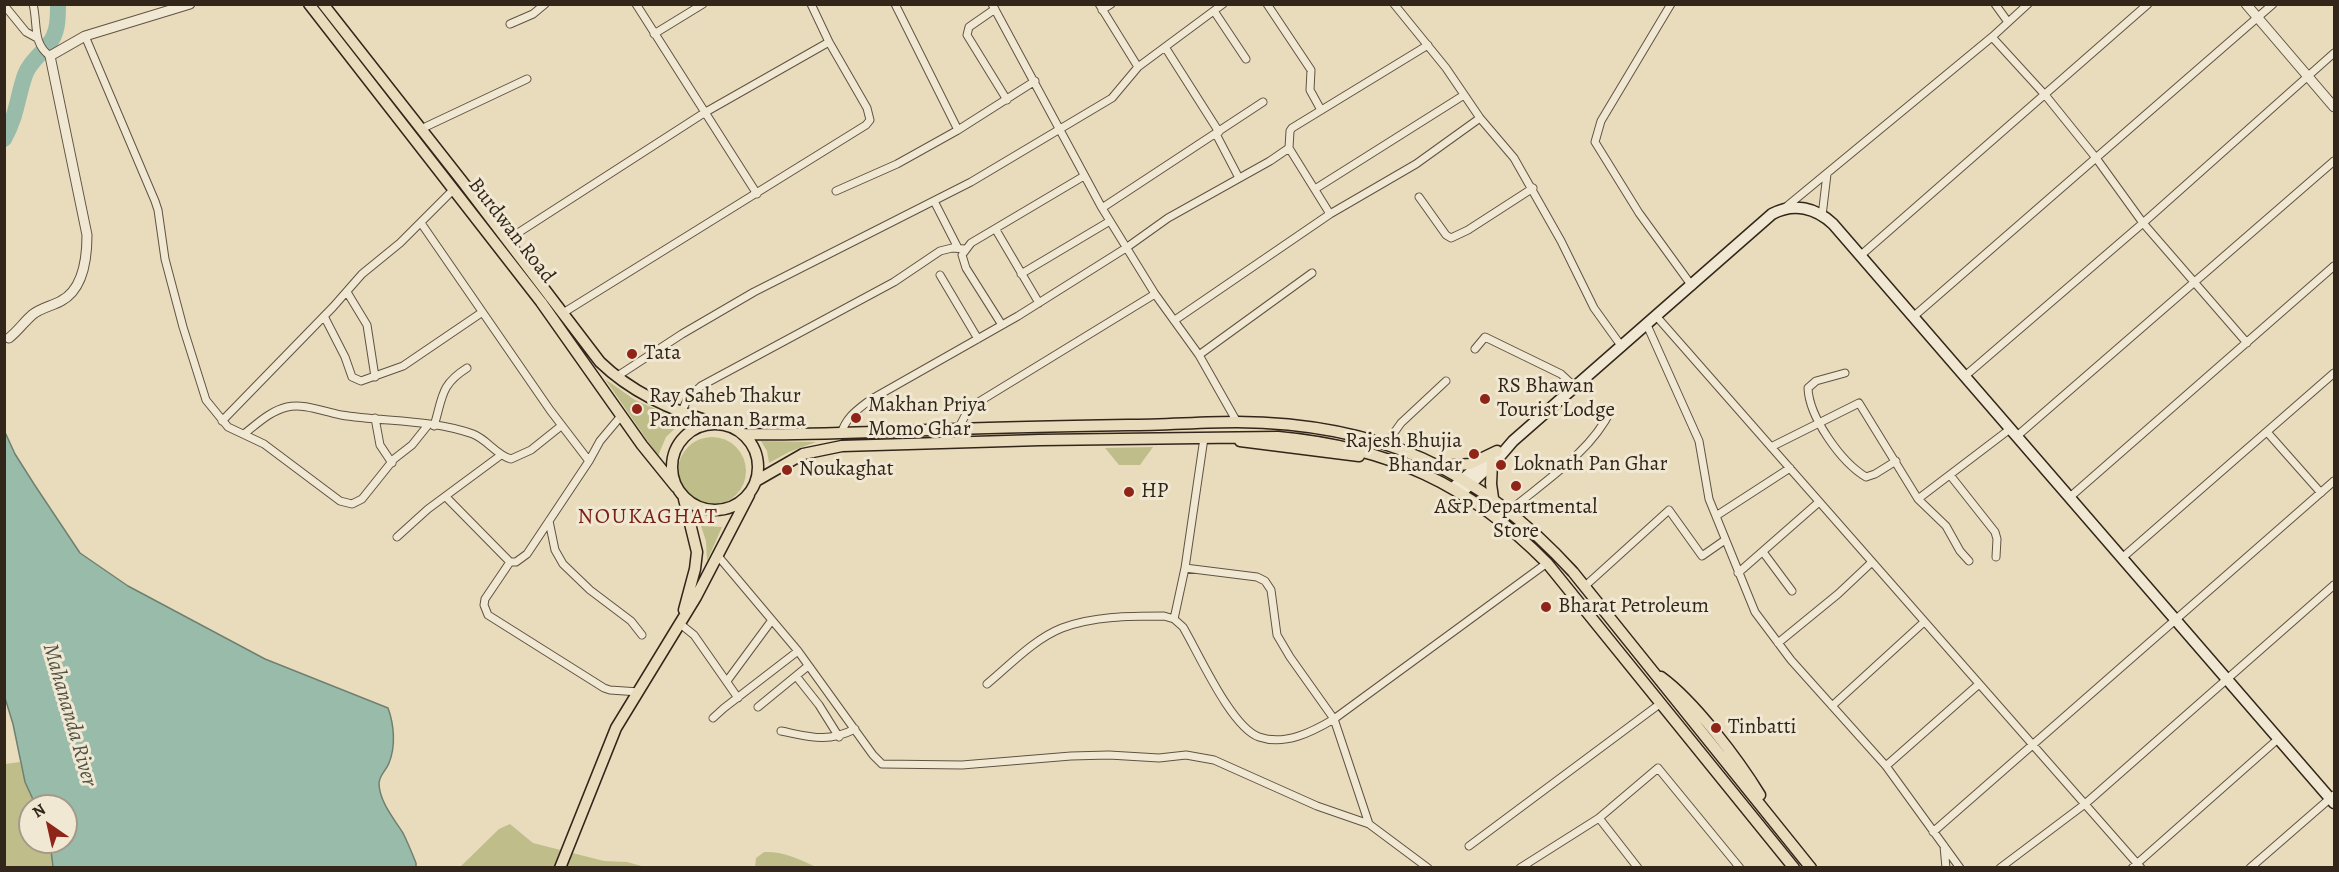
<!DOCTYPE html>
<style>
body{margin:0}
#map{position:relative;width:2339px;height:872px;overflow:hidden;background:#e9dcbc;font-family:Alegreya,serif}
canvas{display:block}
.frame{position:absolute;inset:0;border:6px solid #32251a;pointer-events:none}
.north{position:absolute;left:18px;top:794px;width:60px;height:60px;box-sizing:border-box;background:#f1e8d3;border:2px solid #a59a89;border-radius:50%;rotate:326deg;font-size:16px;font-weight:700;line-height:24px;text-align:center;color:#32251a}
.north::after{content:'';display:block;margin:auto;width:21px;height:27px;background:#8f2418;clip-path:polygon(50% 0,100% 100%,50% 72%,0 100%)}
</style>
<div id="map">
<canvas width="2339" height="872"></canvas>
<div class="frame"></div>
<div class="north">N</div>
</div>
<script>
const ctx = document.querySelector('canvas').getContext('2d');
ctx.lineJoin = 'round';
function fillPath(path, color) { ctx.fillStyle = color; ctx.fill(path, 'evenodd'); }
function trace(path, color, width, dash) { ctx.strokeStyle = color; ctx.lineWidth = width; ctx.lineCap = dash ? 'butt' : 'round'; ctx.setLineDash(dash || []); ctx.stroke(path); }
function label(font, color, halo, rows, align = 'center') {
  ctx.font = font + ' Alegreya,serif'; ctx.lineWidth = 6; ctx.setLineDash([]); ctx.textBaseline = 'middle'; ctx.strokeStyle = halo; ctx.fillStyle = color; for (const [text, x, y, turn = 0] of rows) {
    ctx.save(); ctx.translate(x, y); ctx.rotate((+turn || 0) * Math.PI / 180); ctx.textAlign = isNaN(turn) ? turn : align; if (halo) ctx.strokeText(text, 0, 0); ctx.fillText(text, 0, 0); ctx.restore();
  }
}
fillPath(new Path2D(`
 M605,379l30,21 48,21 -17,16 -8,19z
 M678 471a34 34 0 1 1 68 0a34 34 0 1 1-68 0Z
 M761,441l55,1 -27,10 -20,11 -2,-12z
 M1153,447l-13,18h-21l-14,-17z
 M701,526l21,1 -15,34 -1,-20z
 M20,762l5,20 11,24h-6v36h20l3,25 -48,1v-104z
 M510,824l23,19 71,18 23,1 18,5 -186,1 40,-39z
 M764,852c19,-1 35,7 52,15h-61l1,-9z`), '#bfbe8b');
const water = new Path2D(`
 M4,430l11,24 19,30 46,69 48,33 137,73 123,49c6,16 8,38 1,55 -3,8 -9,11 -10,20 0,18 15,36 24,50 5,10 9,20 13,30v4h-363l-3,-25h16v-36h-30l-11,-24 -12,-58 -8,-26z`);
fillPath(water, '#99bcaa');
trace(water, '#708070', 1.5);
trace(new Path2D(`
 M4,139c13,-23 13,-41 21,-64 4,-12 15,-20 23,-30 10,-11 10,-26 10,-41`), '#99bcaa', 16);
const minor = new Path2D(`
 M33,4c5,20 -1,39 17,52
 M636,4l121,190
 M895,4l63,126
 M992,4l110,204 53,86 44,61 38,67
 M1099,4l39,63
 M1267,4l44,66 -1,20 11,20
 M1394,4l52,64 34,50 34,40 47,83 33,67 28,39
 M1671,4l-70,117 -6,21 44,71 53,73
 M1995,4l13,18
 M4,5l22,27 11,6
 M995,9l-26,18 -2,8 40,65
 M1102,10l9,-6
 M1214,11l32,48
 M510,24l23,-10 12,-10
 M654,34l49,-30
 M85,36l70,165 3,9 7,49 18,68 23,73 22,27 36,17 76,57 12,3 10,-5 32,-40 18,-14 16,-20
 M1992,37l54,59 50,62 47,65 104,120
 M1165,47l54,85
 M421,129l106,-50
 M1216,134l23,44
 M1315,189l149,-94
 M836,191l61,-27 61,-34 77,-49
 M1419,197l27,38 5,3 17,-8 65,-42
 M934,201l24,47
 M1786,207l206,-170 36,-33
 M1102,208l161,-106
 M1330,214l-41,-66 1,-17 2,-3 136,-83
 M1822,216l5,-42
 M421,223l129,187 39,51
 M996,230l43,73
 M507,240l197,-127 125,-71
 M1860,256l288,-252
 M1021,274l89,-53
 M940,275l38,64
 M347,292l20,33 8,52
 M563,313l303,-188 4,-5 -3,-12 -38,-66 -18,-38
 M324,316l21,41 7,20 9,4 42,-15 78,-53
 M1657,317l484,551
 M1913,317l360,-313
 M1175,320l155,-106 86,-50 64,-46
 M1002,325l-36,-57 -4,-13 9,-12 113,-67
 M1647,325l52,116 10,58 46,113 36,48 95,106 74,102
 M1475,349l10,-12 76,37 14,13
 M1199,355l113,-82
 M1845,373l-29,8 -8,7c1,29 33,74 58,89l9,-3 21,-13
 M1965,376l178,-153 191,-170
 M616,377l66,-43 72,-42 217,-110 141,-84 26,-31 85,-63
 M681,413l7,-15 13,-12 193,-104 46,-31 12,-3 13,1
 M375,418l5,27 12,18
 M222,421l111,-114 29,-33 38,-31 54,-54
 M434,426c9,-29 6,-41 33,-58
 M958,429l8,-15 11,-11 178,-109
 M2267,432l54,61
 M244,434c13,-10 26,-23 43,-27 17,-4 37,5 54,8 43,7 90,4 132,19 15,6 23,21 38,25l20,-9 30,-24
 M841,434c5,-17 16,-24 29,-34l148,-84 108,-68 42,-30 102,-57 19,-13
 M2017,436l317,-275
 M1386,444l15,-21 45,-42
 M1771,447l88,-44 59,96 28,27 14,25 9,10
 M1950,475l45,57 2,7 -1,18
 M446,497l64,65h6l11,-8 62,-93 11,-20 21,-25
 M2070,497l264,-231
 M1918,499l92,-70
 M1509,511c36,-30 82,-59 102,-101
 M1716,516l74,-48
 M549,521l6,29 8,14 27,26 41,31 11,14
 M397,537l31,-28 73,-54
 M1763,552l29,39
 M718,556l80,95 75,104 9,9 80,1 109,-9 38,-1 50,3 27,-3 28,5 103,46 52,18 59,44
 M2122,558l212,-185
 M510,562l-25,37 -1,6 4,10 116,73 6,2 29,2
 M1185,568l72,9 8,4 6,9 6,45 13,22 44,62 35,105
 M1738,573l81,-71
 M1584,587l85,-77 33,46 23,-16
 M1174,619l11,-51 19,-130
 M679,623l15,12 44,63
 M1778,643l60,-49 34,-32
 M796,676l23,29 20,32
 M727,681l45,-61
 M987,684c23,-19 47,-45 75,-56 32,-12 68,-12 102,-12l10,3 9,8c16,27 48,100 76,110 26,9 53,-5 75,-18l213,-156
 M1832,706l92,-84
 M758,707l50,-41
 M713,718l11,-10 74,-57
 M781,731c30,6 46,12 74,-2
 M1886,766l93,-82
 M1599,818l39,50
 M1933,832l401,-351
 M1469,846l192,-143
 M1944,846l2,22
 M1520,868l79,-50 59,-50 82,100
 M2000,868l85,-64 249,-219
 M2132,868l146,-129
 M2250,868l84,-73`);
const tertiary = new Path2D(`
 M2246,4l88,103
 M9,338c9,-7 15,-16 23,-23 8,-7 20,-9 29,-14 23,-12 26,-43 26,-66l-37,-179 35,-20 105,-32`);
const secondary = new Path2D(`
 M1456,485l29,-25
 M1461,493l40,-38 12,-14 259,-227c22,-12 44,-6 61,10l501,579`);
const primary = new Path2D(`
 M309,4l232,298 101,143 34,42
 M323,4l139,177 138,181c33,32 74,50 119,62
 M672 467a43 43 0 1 1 86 0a43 43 0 1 1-86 0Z
 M743,434c71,2 142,-3 213,-5 58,-2 115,-3 172,-4 37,0 73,-3 109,-3 141,1 241,46 336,150l238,296
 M1240,441l119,15
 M1492,463l-1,21 2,14
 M1443,466l27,-2 27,-13
 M756,481l47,-27 39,-8 198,-6 238,-3c110,10 191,47 269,126l247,305
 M684,610l11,-41 2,-17 -13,-53
 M1661,677c33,24 77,82 99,118
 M560,868l56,-140 80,-131 53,-102`);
trace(minor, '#605342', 9);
trace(tertiary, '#605342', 11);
trace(secondary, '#32251a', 13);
trace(primary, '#32251a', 13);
trace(minor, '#f1e8d3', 7);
trace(tertiary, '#f1e8d3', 9);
trace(secondary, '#f1e8d3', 10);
trace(primary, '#e9dcbc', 10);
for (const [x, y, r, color] of [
 [632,354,6,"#8f2418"],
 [1485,399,6,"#8f2418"],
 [637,409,6,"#8f2418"],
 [856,418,6,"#8f2418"],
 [1474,454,6,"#8f2418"],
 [1501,465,6,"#8f2418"],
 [787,470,6,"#8f2418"],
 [1516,486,6,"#8f2418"],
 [1129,492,6,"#8f2418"],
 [1546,607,6,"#8f2418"],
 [1716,728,6,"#8f2418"]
]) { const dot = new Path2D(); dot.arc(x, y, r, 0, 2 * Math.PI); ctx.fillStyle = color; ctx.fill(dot); trace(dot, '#f1e8d3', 2); }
label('21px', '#32251a', '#f1e8d3', [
 ["Burdwan Road",511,231,52]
]);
label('21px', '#32251a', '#f1e8d3', [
 ["Tata",644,354],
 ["RS Bhawan",1497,387],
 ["Tourist Lodge",1497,411],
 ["Ray Saheb Thakur",649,397],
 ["Panchanan Barma",649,421],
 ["Makhan Priya",868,406],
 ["Momo Ghar",868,430],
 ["Rajesh Bhujia",1462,442,"right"],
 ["Bhandar",1462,466,"right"],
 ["Loknath Pan Ghar",1513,465],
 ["Noukaghat",799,470],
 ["HP",1141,492],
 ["A&P Departmental",1516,508,"center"],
 ["Store",1516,532,"center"],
 ["Bharat Petroleum",1558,607],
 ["Tinbatti",1728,728]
], 'left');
ctx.letterSpacing = '1.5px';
label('22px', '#7a1f14', '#f1e8d3', [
 ["NOUKAGHAT",648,518]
]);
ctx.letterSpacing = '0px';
label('italic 22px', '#515245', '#f1e8d3', [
 ["Mahananda River",69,715,74]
]);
</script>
